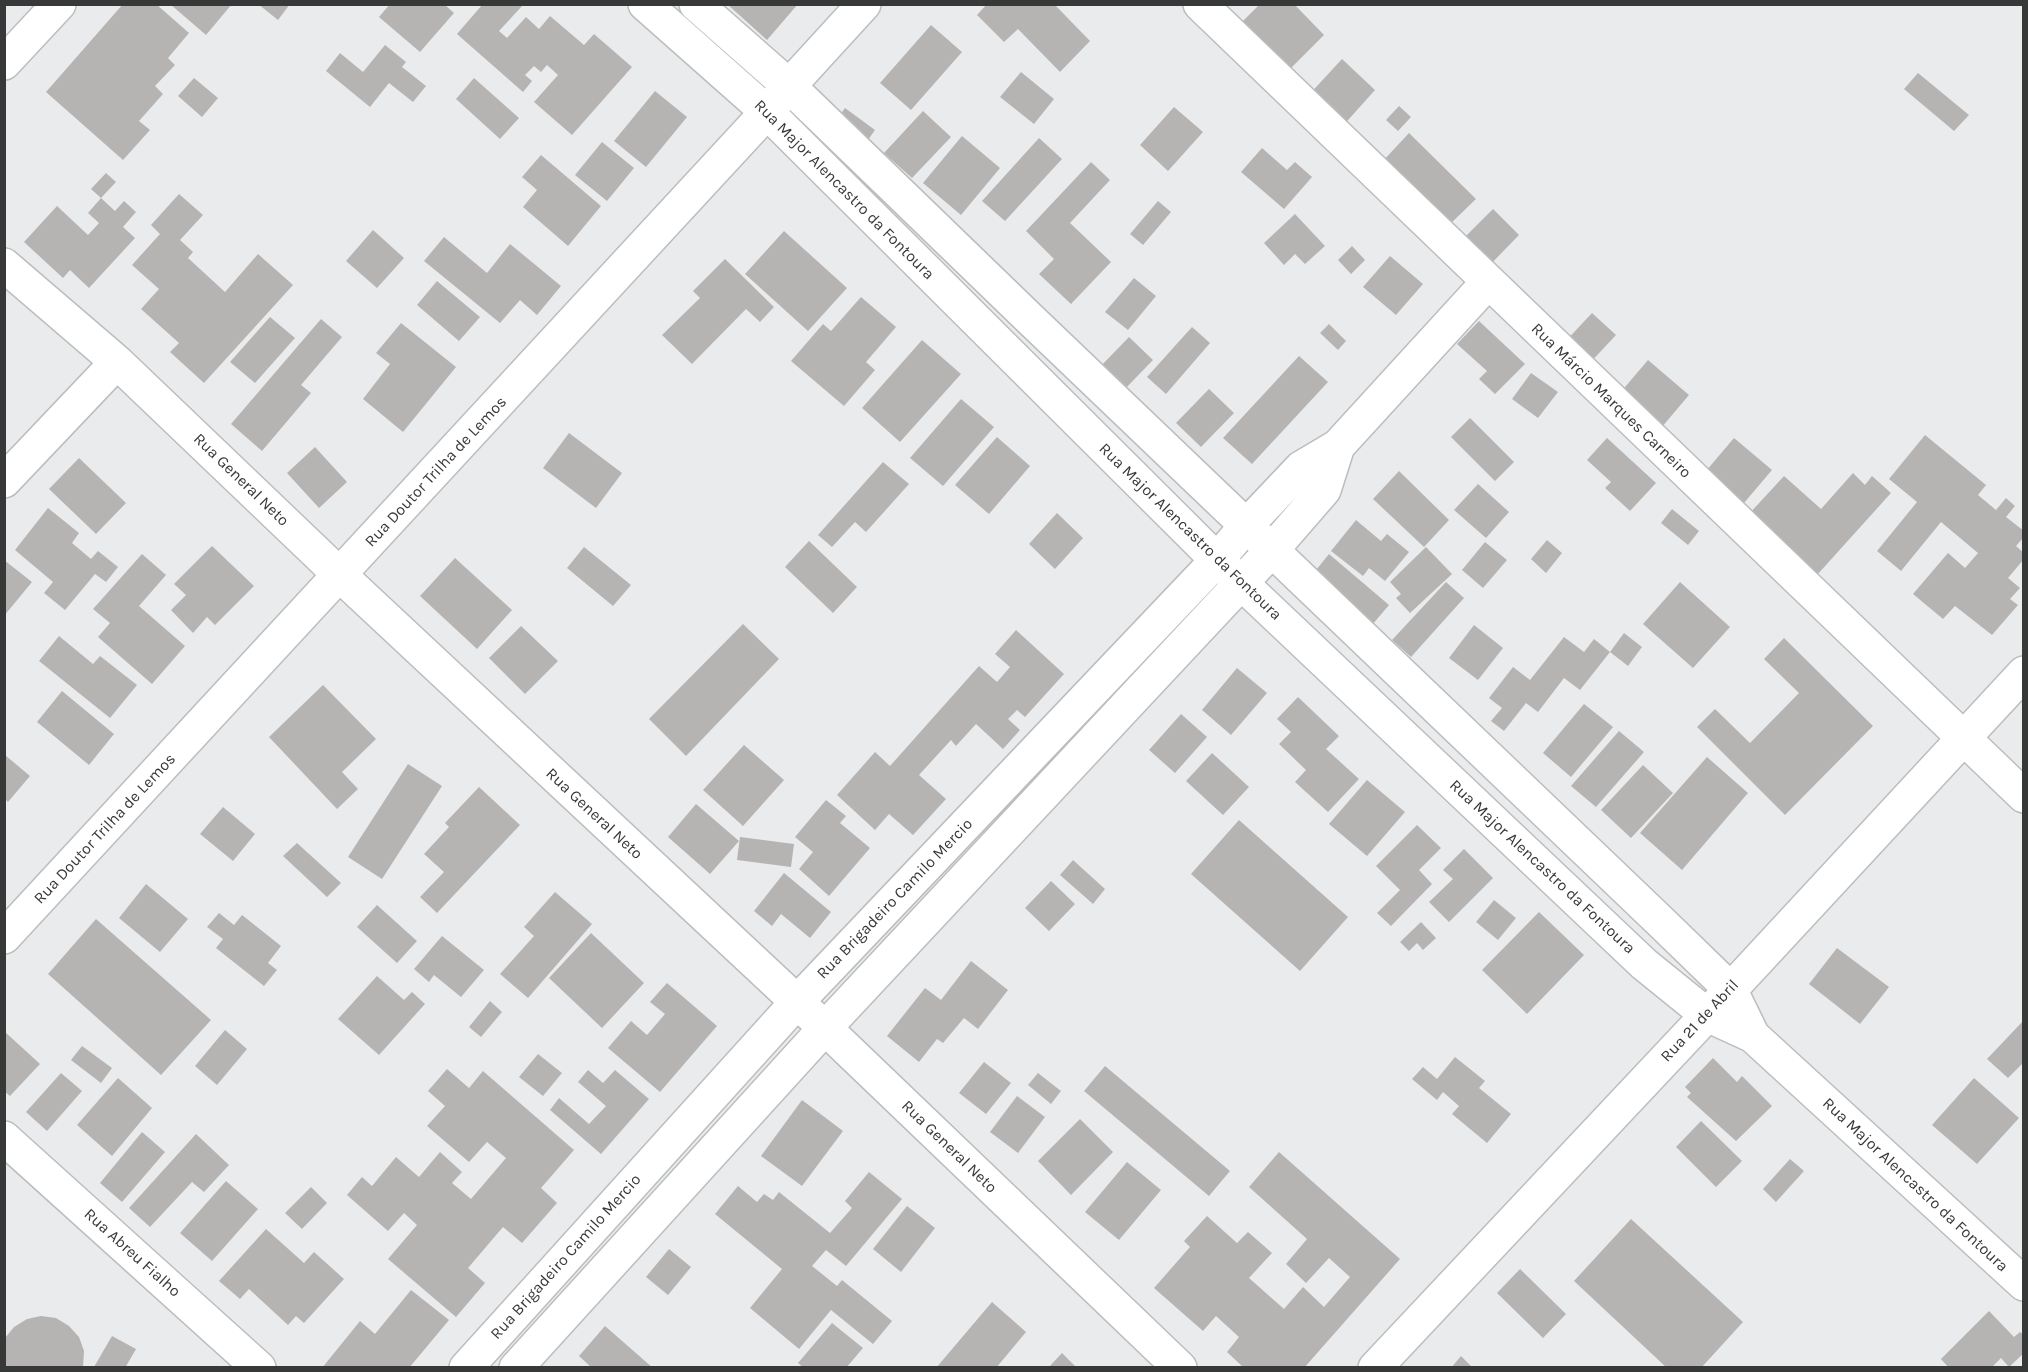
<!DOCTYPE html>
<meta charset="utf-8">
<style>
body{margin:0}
#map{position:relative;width:2028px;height:1372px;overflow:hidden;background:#eaebed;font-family:Karla,sans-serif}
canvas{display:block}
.frame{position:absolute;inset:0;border:6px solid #373838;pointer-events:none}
</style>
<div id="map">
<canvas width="2028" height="1372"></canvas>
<div class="frame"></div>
</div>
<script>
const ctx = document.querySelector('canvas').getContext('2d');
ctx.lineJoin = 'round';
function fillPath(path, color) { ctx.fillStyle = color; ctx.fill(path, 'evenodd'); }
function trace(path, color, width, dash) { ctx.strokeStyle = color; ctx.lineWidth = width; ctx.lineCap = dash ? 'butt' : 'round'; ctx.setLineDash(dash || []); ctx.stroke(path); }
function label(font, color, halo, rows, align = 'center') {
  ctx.font = font + ' Karla,sans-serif'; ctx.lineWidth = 6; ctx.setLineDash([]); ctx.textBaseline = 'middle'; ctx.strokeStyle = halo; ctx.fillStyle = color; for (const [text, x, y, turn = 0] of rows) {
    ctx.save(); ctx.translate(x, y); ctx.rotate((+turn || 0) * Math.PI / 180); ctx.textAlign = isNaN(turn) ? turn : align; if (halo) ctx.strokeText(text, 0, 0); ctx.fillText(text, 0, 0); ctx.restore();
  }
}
fillPath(new Path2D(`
 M123,4h33l33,29 -21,25 7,7 -20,21 8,8 -24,27 11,9 -27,30 -77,-68z
 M170,4h62l-26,31z
 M258,4h32l-12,16z
 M390,4h54l10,9 -34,39 -41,-35z
 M727,4h71l-31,36z
 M987,4h67l36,37 -30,31 -42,-43 -14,13 -27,-27z
 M1260,4h34l30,31 -38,38 -47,-48z
 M482,5h41l-24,26 8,7 19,-21 13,12 11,-13 34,29 10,-11 38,33 -60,68 -38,-33 24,-27 -11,-10 -6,7 -7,-6 -9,9 7,6 -9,11 -66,-58z
 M931,25l31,27 -51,58 -31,-27z
 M385,45l21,17 -4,5 24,19 -13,16 -24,-19 -19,24 -44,-36 14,-18 23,19z
 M1342,59l33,31 -35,39 -34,-31z
 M1021,72l33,27 -20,25 -34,-27z
 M1918,73l51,42 -15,16 -50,-42z
 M194,78l24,20 -16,19 -24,-21z
 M474,78l45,40 -19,21 -44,-40z
 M655,91l32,26 -41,50 -32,-26z
 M1399,106l12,11 -13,14 -12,-11z
 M1174,107l29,25 -35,39 -28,-26z
 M845,108l30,22 -10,14 -30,-22z
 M923,111l28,26 -39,41 -28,-25z
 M1409,133l67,66 -28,27 -66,-64z
 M962,136l38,32 -39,47 -38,-32z
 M1039,138l23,21 -57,62 -23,-20z
 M602,142l32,26 -27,33 -32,-26z
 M1262,148l25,22 8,-8 17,15 -28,32 -43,-37z
 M541,155l60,51 -33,40 -45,-39 14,-17 -15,-13z
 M1091,162l19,18 -40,43 41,39 -40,42 -32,-30 15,-15 -28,-28z
 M106,173l10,9 -15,16 -10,-9z
 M179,194l24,21 -23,25 13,12 -5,6 37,34 33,-38 35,31 -89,98 -34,-31 9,-9 -38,-34 18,-20 -27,-24 28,-31 -9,-9z
 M101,198l14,13 9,-10 12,11 -13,15 12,11 -46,50 -19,-18 -7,8 -39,-36 33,-36 31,29 11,-12 -11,-10z
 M1158,201l13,11 -28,33 -13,-11z
 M1493,209l26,26 -34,35 -27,-26z
 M1295,214l30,32 -20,18 -10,-10 -11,11 -20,-22z
 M373,230l31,28 -27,30 -31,-27z
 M784,231l63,57 -39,43 -63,-57z
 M444,237l43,36 23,-29 51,42 -24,29 -17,-15 -20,23 -76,-62z
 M1352,246l13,14 -14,14 -13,-14z
 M1390,256l33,28 -27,31 -33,-28z
 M725,259l49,48 -14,15 -14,-13 -54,55 -30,-29 38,-37 -7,-7z
 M1134,278l22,18 -28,34 -23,-18z
 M437,281l43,36 -21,24 -42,-36z
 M861,297l35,30 -30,35 9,8 -31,36 -53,-45 32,-37 8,7z
 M1592,313l24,22 -30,32 -24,-22z
 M270,317l25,21 -40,45 -25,-21z
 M321,319l21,18 -41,48 10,8 -49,58 -31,-27z
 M1479,321l46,43 -30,30 -16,-15 8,-8 -30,-27z
 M401,323l55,44 -53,65 -40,-33 27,-35 -14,-11z
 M1329,324l17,17 -8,9 -18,-17z
 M1192,327l18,16 -44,51 -19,-17z
 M1129,337l24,23 -32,33 -24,-23z
 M922,340l39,34 -61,68 -38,-34z
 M1299,356l29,26 -76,82 -29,-26z
 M1648,360l41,35 -33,39 -42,-34z
 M1531,373l27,19 -20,26 -26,-19z
 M1209,389l25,24 -33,34 -25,-24z
 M961,399l33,28 -51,59 -33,-28z
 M1470,418l44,44 -19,19 -44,-44z
 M569,433l53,40 -26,35 -53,-40z
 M1925,435l61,50 -8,10 18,15 10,-12 9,8 -9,11 18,14v6l-8,9 8,7v6l-16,19 12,10 -10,11 8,6 -26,30 -37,-29 -12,13 -30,-25 35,-41 17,15 13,-15 -37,-31 -40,49 -24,-20 40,-49 -28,-23z
 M997,437l33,29 -41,48 -34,-29z
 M1607,438l49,45 -26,28 -25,-23 6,-6 -24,-22z
 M1734,438l38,32 -34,40 -38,-32z
 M315,447l32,35 -28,26 -32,-35z
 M79,458l47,45 -30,31 -47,-45z
 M883,462l26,22 -43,48 -11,-10 -23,25 -14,-12z
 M1399,471l50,49 -25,27 -51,-48z
 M1853,473l12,12 7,-9 19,17 -74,82 -68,-61 35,-38 37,33z
 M1478,484l31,28 -23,26 -32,-28z
 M48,508l31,25 -7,10 19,16 7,-8 20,16 -12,15 -11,-8 -30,36 -21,-17 9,-11 -38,-32z
 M1672,509l27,22 -11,14 -27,-22z
 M1057,513l26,25 -28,31 -26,-25z
 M1356,520l25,21 6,-7 22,18 -24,29 -16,-13 -6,8 -32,-25z
 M1547,540l15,13 -16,20 -15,-14z
 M809,541l48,46 -24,26 -48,-46z
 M1485,542l22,18 -24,28 -21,-18z
 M212,546l42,40 -39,39 -8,-8 -14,16 -22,-23 15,-15 -12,-11z
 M584,547l47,38 -18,21 -46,-38z
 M1426,547l26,27 -42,39 -14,-15 5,-4 -11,-12z
 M142,554l24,21 -27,31 46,40 -33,38 -54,-47 12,-14 -17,-14z
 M1329,554l60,51 -17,20 -60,-50z
 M455,558l57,52 -35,39 -57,-53z
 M4,560l28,22 -28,34z
 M1446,582l18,16 -53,59 -19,-17z
 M1680,582l50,45 -37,41 -50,-44z
 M743,624l36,35 -93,97 -37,-37z
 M1474,625l29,23 -25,32 -29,-22z
 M521,626l37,35 -33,33 -36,-36z
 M1016,630l48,44 -39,43 -8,-7 -9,9 12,11 -17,19 -27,-25 -20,22 -5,-6 -32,35 27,24 -33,36 -24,-21 -14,16 -38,-35 38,-43 15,14 89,-100 18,16 13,-15 -15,-13z
 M1624,633l18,14 -14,19 -18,-14z
 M59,636l34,28 7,-8 37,29 -27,33 -71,-57z
 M1564,637l20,15 10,-13 16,13 -30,38 -16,-12 -26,34 -12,-9 -22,28 -13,-10 11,-13 -13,-10 24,-31 17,13z
 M1784,638l89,88 -88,89 -88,-88 18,-18 35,34 49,-50 -35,-34z
 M1237,668l30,25 -36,42 -29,-25z
 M323,685l53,54 -34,33 16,17 -21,20 -68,-72z
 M62,691l52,43 -25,31 -52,-43z
 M1298,697l41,39 -13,13 33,30 -31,33 -33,-30 11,-12 -27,-26 12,-12 -14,-13z
 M1584,704l29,23 -42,50 -28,-24z
 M1181,714l26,23 -32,36 -26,-23z
 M1619,731l25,21 -48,55 -25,-21z
 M744,745l40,35 -41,46 -40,-36z
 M1212,753l37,34 -26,28 -37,-34z
 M5,755l25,21 -22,26 -3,-3z
 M1707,757l41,36 -66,77 -42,-37z
 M408,764l34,22 -60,93 -34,-22z
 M1643,765l30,28 -42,45 -30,-28z
 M1367,780l38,32 -38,44 -38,-32z
 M479,787l41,38 -83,88 -17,-16 24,-25 -20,-18 25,-27 -4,-4z
 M826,800l20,16 -6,7 30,25 -41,48 -30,-27 14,-17 -18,-15z
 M696,804l43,37 -29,33 -42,-37z
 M223,807l32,27 -22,27 -33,-27z
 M1239,820l109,97 -48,54 -109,-97z
 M1417,825l24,23 -22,22 13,14 -41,42 -14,-13 23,-23 -24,-24z
 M740,837l54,7 -3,23 -54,-7z
 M297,843l44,40 -14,14 -44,-41z
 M1464,849l29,29 -44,44 -20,-20 24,-23 -10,-9z
 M1073,860l32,29 -12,15 -33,-29z
 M784,873l47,39 -21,26 -29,-24 -9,12 -18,-15z
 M1051,881l24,23 -26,27 -24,-23z
 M146,884l42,35 -28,33 -41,-34z
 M555,892l37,32 -64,74 -28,-24 34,-38 -10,-9z
 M1494,900l22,18 -18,22 -22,-18z
 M377,905l40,36 -20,22 -40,-36z
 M1539,912l45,43 -57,59 -45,-44z
 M219,913l15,12 8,-10 39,31 -13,17 9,7 -13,16 -48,-38 7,-9 -16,-12z
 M96,919l115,101 -50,55 -113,-101z
 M1421,922l15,16 -13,12 -6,-7 -8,8 -9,-9z
 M591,933l53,50 -42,45 -53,-50z
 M442,936l42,34 -23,27 -27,-22 -5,7 -15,-13z
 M1837,948l52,39 -29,37 -51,-40z
 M971,961l37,29 -30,39 -14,-11 -21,25 -6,-4 -18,23 -32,-26 38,-48 16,12z
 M377,976l27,24 8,-8 13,12 -46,51 -41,-36z
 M667,983l50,43 -57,66 -52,-44 23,-27 16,14 18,-21 -15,-12z
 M490,1001l12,11 -21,25 -12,-10z
 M2024,1020v42l-16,16 -21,-19z
 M225,1030l22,19 -30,36 -22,-19z
 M4,1031l36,33 -30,32 -6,-5z
 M82,1046l30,22 -11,15 -30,-23z
 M538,1054l24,19 -19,23 -24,-19z
 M1455,1057l30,24 -6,7 32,26 -24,29 -35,-29 7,-8 -16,-14 -6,8 -25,-21 11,-12 14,12z
 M1713,1058l24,24 5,-6 30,30 -36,35 -49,-44 4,-4 -6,-6z
 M984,1062l27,21 -25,31 -27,-21z
 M1105,1066l125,105 -21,25 -125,-105z
 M447,1069l22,19 14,-17 91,79 -33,38 16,15 -35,40 -19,-16 -35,41 17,15 -29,34 -68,-58 29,-34 -13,-12 -16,18 -41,-36 15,-18 10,9 24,-29 23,20 21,-25 22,20 -10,11 19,16 35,-41 -19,-16 -18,20 -42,-36 18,-20 -17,-15z
 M588,1070l15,13 12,-13 34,29 -48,55 -51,-44 9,-12 30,26 17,-18 -28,-24z
 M61,1073l21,18 -35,40 -21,-19z
 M1038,1073l23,18 -10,13 -23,-19z
 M118,1078l34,30 -40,48 -35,-31z
 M1974,1078l45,40 -42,46 -45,-39z
 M1017,1096l28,21 -27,36 -28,-21z
 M802,1100l41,31 -41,55 -41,-30z
 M1080,1119l33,33 -42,43 -33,-34z
 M1701,1121l41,40 -26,26 -40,-40z
 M142,1132l23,20 -43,50 -22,-19z
 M196,1134l33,31 -25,27 -12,-10 -42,45 -21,-19z
 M1279,1152l121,107 -96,109h-60l-17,-16 12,-15 -23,-21 -13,15 -49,-43 36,-41 -6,-6 23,-25 30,27 11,-11 24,21 -23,25 35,31 19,-22 21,20 26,-30 -21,-19 -23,25 -20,-19 21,-25 -58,-52z
 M1790,1159l14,12 -28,31 -13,-13z
 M1127,1162l34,28 -42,50 -34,-28z
 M869,1172l33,27 -56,67 -20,-16 -14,16 25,20 5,-6 50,41 -19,23 -42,-34 -32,39 -49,-41 32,-39 -67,-55 23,-28 19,16 7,-8 9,6 6,-8 51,41 22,-25 -7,-7z
 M226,1181l32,28 -46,52 -32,-28z
 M311,1187l16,16 -25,26 -17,-16z
 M907,1206l28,22 -34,44 -28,-23z
 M1631,1219l112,103 -42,46h-34l-93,-87z
 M266,1229l38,34 10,-11 30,27 -40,44 -8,-7 -8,9 -39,-36 -9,10 -21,-18z
 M669,1249l22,18 -23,28 -22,-18z
 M1520,1269l46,45 -23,24 -46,-45z
 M411,1290l38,30 -40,48h-87l38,-47 15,13z
 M992,1302l34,30 -30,36h-60z
 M1989,1311l25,26 6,-5 4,3v18l-15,14 -8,-9 -10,10h-42l-8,-9z
 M41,1316l15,2 13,8 10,11 5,14 -1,17h-79l1,-30 9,-11 13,-8z
 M832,1323l31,25 -17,20h-42l-6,-5z
 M605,1326l48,42h-61l-13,-12z
 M112,1336l24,13 -11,19 -31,-1z
 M1062,1353l15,15h-29z
 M1461,1356l12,12h-22z`), '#b6b4b3');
const minor = new Path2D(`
 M645,4l122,108 450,448 427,404 63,51 46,21 271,248
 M696,4l93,82 240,232 633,605 68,66 23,47
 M1200,4l824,792
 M4,63l55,-59
 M4,265l113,97 224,214 484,452 355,340
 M4,481l113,-119
 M4,937l763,-825 22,-26 75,-82
 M4,1138l255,230
 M466,1368l330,-365 421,-443 29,-34 55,-58 37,-22 150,-164
 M516,1368l309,-340 447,-478 52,-60 14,-44
 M1375,1368l332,-353 317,-342`);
trace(minor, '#bbbdbe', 36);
trace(minor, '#fff', 33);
label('16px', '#373838', '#fff', [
 ["Rua Major Alencastro da Fontoura",844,190,45],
 ["Rua Márcio Marques Carneiro",1611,401,44],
 ["Rua Doutor Trilha de Lemos",436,472,-47],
 ["Rua General Neto",241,480,44],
 ["Rua Major Alencastro da Fontoura",1190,532,44],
 ["Rua General Neto",594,814,43],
 ["Rua Doutor Trilha de Lemos",105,829,-47],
 ["Rua Major Alencastro da Fontoura",1542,867,43],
 ["Rua Brigadeiro Camilo Mercio",895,899,-46],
 ["Rua 21 de Abril",1700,1021,-47],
 ["Rua General Neto",949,1147,44],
 ["Rua Major Alencastro da Fontoura",1915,1185,43],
 ["Rua Abreu Fialho",132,1253,42],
 ["Rua Brigadeiro Camilo Mercio",566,1257,-48]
]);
</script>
